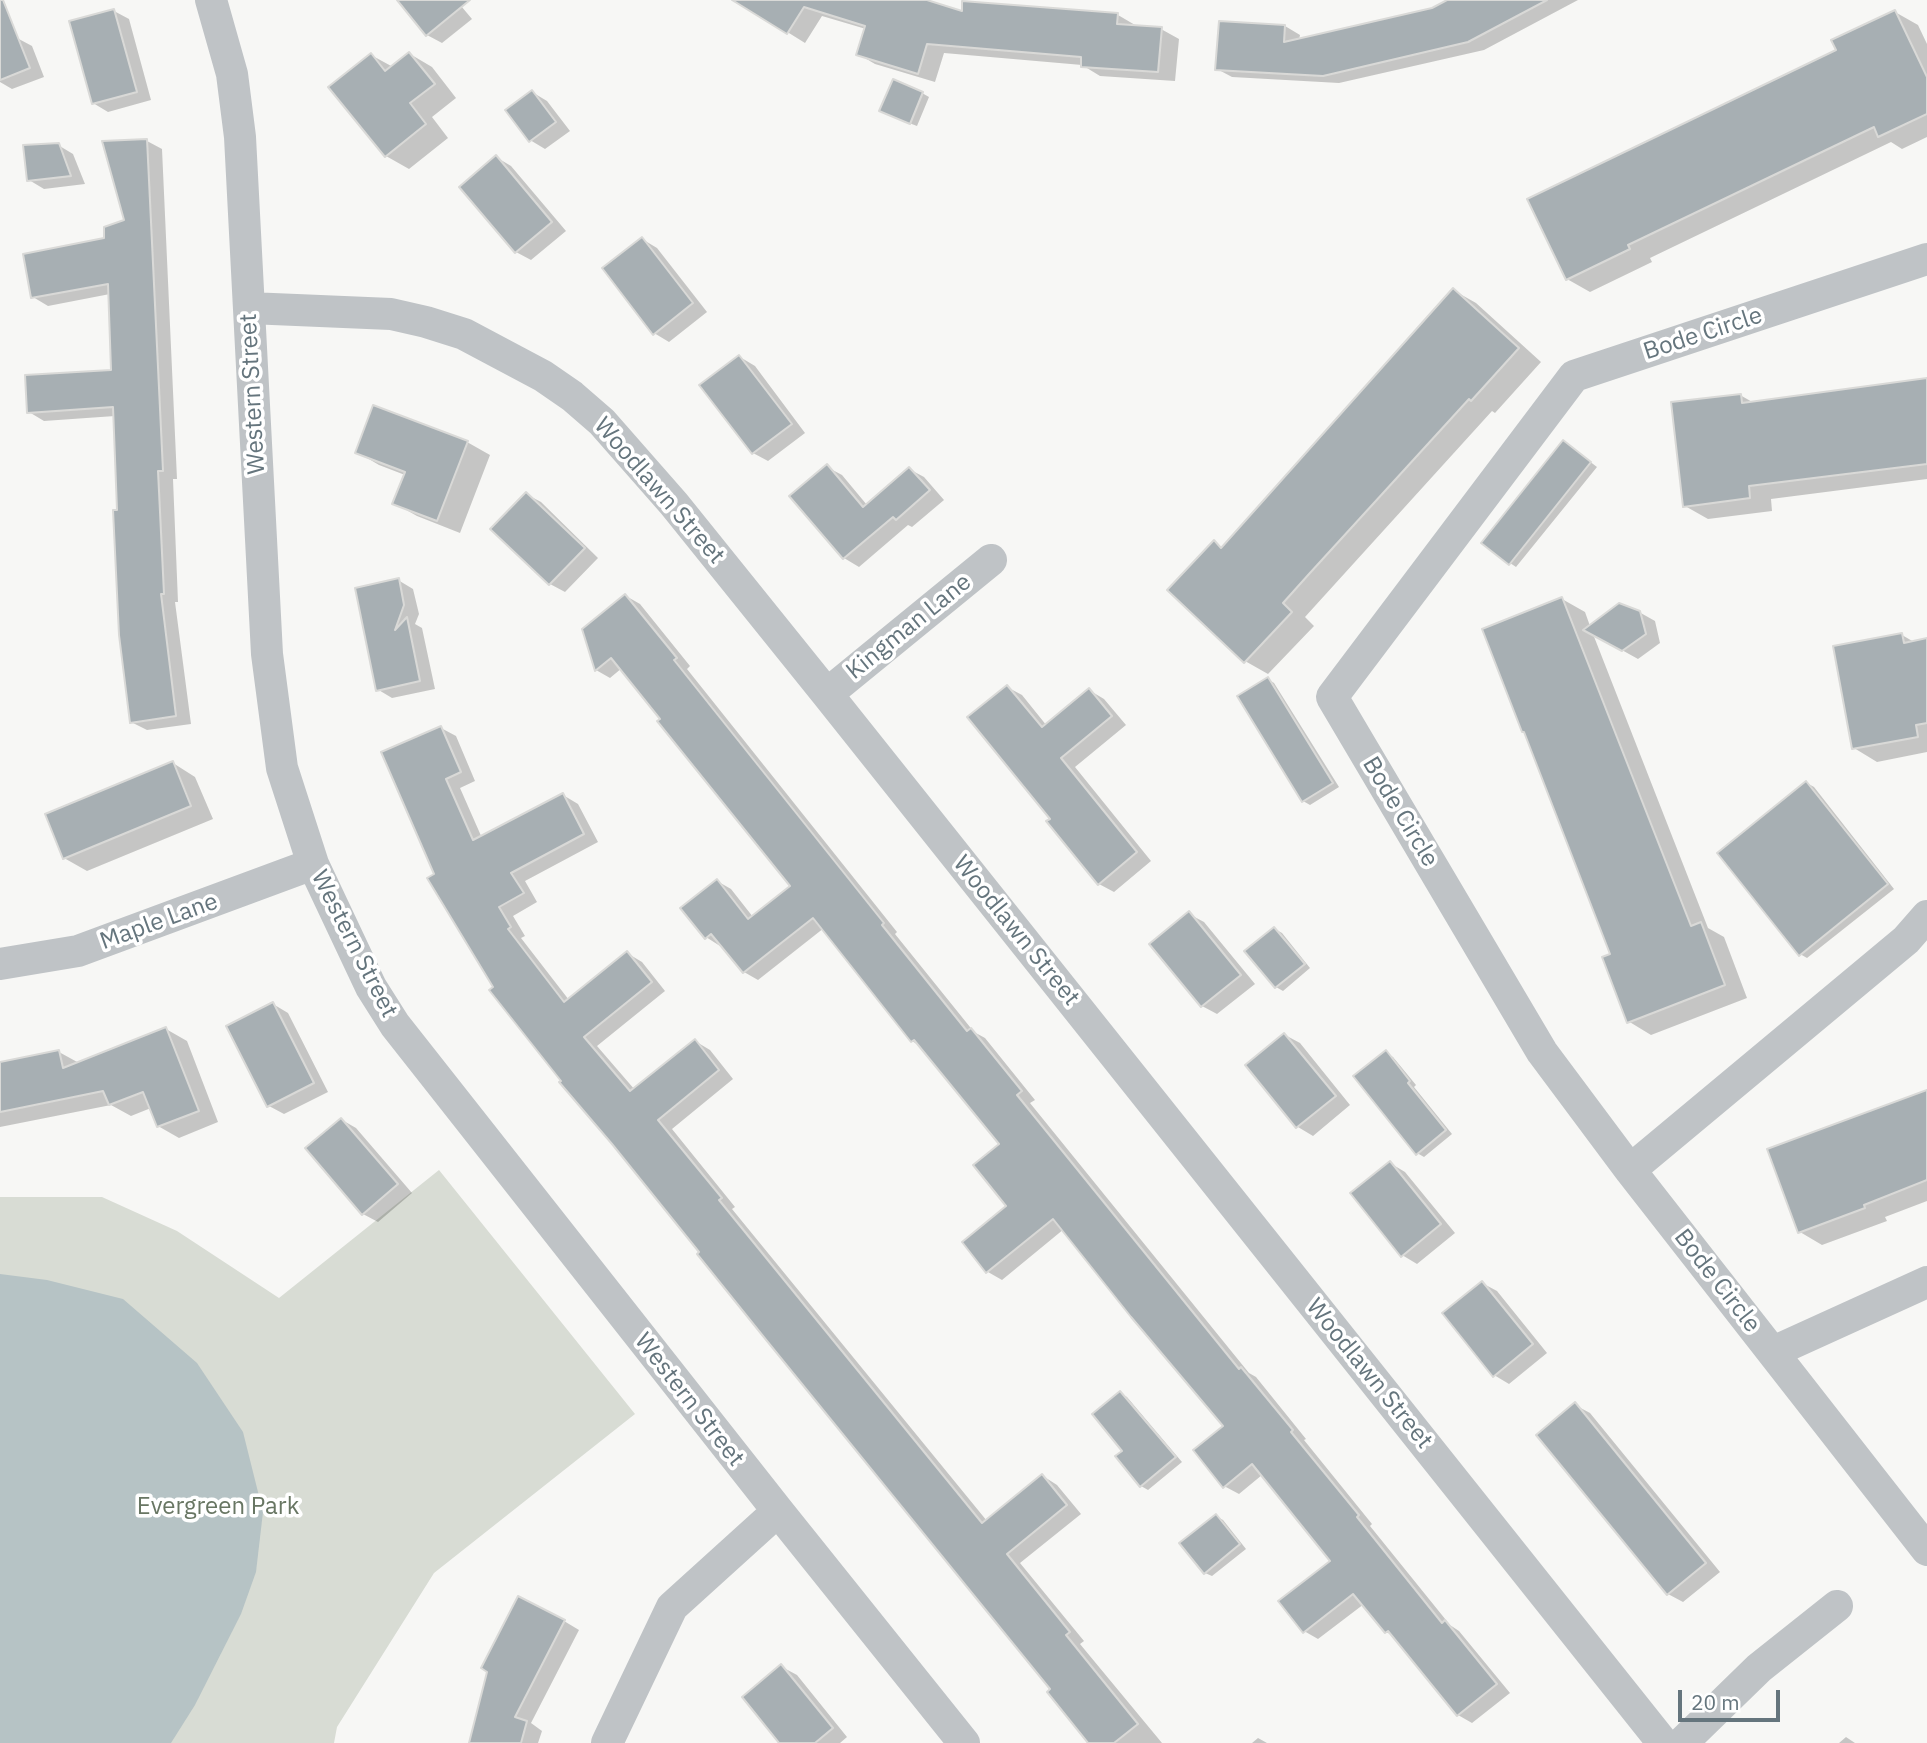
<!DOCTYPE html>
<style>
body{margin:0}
#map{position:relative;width:1927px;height:1743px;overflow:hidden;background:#f7f7f5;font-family:"IBM Plex Sans",sans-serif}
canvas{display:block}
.scale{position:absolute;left:1678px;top:1690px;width:102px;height:32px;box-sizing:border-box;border:4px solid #65757d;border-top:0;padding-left:9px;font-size:21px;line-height:24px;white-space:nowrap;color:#65757d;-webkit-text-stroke:5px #fff;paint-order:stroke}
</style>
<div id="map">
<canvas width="1927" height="1743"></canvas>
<div class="scale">20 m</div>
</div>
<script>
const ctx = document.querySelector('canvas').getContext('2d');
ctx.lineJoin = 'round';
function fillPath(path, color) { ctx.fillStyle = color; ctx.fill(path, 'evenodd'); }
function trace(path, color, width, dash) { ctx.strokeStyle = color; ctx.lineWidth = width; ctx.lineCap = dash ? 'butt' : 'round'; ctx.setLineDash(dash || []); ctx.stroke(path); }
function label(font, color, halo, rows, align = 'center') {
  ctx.font = font + ' "IBM Plex Sans",sans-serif'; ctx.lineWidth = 7; ctx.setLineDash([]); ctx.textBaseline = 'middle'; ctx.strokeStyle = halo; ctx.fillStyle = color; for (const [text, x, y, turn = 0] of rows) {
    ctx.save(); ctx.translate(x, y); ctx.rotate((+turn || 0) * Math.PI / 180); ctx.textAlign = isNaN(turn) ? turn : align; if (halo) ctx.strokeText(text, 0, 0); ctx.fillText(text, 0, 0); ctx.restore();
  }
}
fillPath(new Path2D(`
 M439,1170l196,244 -201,159 -97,154 -3,16h-334v-546h102l75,34 102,67z`), '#d8dcd4');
fillPath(new Path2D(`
 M0,1274l47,6 76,19 74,64 46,69 20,80 -7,60 -15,42 -46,91 -24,38h-171z`), '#b6c3c5');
fillPath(new Path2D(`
 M399,0h57l16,19 -30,24 -15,-8z
 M736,0h185l42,13 155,2 17,10v2l26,2 18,10 -4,42 -75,-5 -18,-11 -138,-12 -9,29 -60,-18 -17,-10 8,-25 -44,-13 -17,27z
 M1451,0h127l-94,50 -145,33 -107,-6 -15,-8 68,-43 15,9 -1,5 133,-30z
 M114,11l15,8 22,81 -43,12 -15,-9z
 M1895,12l23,13 9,19v93l-25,12 -11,-7 -241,116 2,4 -62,30 -23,-13 271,-228z
 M17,38l15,8 12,31 -32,12 -12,-7v-40z
 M410,54l22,13 24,31 -24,19 16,21 -39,31 -23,-13 -15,-101 22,12z
 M532,92l15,9 23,30 -25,18 -15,-9z
 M922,93l7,4 -12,29 -29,-11z
 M147,141l15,8 15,330h-4l5,123h-3l16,122 -44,6 -16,-8 -16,-306 -71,5 -15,-9 84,-41 -3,-77 -62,12 -15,-9 93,-76z
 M58,145l15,9 12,30 -41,5 -15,-9z
 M496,157l15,9 55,65 -35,29 -15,-8z
 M642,239l15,9 50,64 -38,30 -15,-9z
 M1453,290l23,13 65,59 -46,51 -3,-2 -187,206 9,9 -46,48 -23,-13 -31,-118 10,5z
 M740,357l15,9 50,67 -37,28 -15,-8z
 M1927,380v99l-156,20 1,12 -64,8 -23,-13 55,-111 14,8z
 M467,442l23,13 -30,78 -43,-17 -23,-13 11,-28 -26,-10 -22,-13z
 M1564,442l33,25 -81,100 -6,-4z
 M827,467l15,8 25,30 42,-36 15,8 20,23 -32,27 -4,-2 -49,42 -15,-9z
 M526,494l15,8 57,56 -33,34 -15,-8z
 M398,580l15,9 6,25 -4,10 7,4 13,61 -43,9 -15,-9z
 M626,596l14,8 50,62 -3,3 210,263 -2,2 79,98 11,6 50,62 -5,3 219,270 7,4 50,62 -2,1 68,84 -2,2 80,99 9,6 51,62 -38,30 -14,-8 -64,-79 -8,-4 -22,-28 -46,35 -14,-8 29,-69 -71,-87 -23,19 -15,-8 1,-60 -161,-197 -62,51 -14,-8 -24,-29 45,-37 -8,-62 -78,-96 -11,-7 -88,-113 -66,52 -14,-8 -22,-28 -2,2 -14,-9 11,-56 14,8 22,28 39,-31 -170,-218 -12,10 -14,-8z
 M1562,599l23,13 5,14 49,-14 16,9 5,22 -22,16 -45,-25 115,294 16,9 23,61 -96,37 -23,-14 -16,-66z
 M1902,635l12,7 13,-2v112l-50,10 -23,-14z
 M1268,679l6,4 65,104 -29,18 -7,-4z
 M1007,687l15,8 25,31 42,-36 15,9 22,26 -51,42 76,94 -37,31 -15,-8 -47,-65z
 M441,728l15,8 19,45 -15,7 22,50 81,-43 15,9 20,38 -73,39 12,21 -24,14 12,20 -4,2 48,62 58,-47 15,9 23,29 -68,55 38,44 60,-49 15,9 23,29 -61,50 63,78 -3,2 255,312 56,-45 14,9 24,29 -61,49 64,78 -4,3 82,99h-71l-38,-53 -490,-609 -68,-94 -59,-112z
 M173,763l22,14 18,42 -126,52 -23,-13z
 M1807,783l7,4 80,102 -87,69 -7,-4z
 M1189,914l15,8 51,62 -38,30 -15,-8z
 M1275,929l7,4 28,35 -27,23 -7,-4z
 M273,1004l15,9 40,79 -44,22 -15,-8z
 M166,1029l21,12 31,81 -39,16 -21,-12 -7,-18 -20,8 -20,-11 -111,22v-63l59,-12 20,11z
 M1285,1035l15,8 50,62 -37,31 -15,-9 -51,-62z
 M1386,1053l7,4 23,28 -2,2 38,47 -28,23 -7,-4z
 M1927,1091v110l-42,16 2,4 -65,24 -22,-13z
 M342,1120l14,8 56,65 -34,29 -15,-8z
 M1390,1163l15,9 50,61 -38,31 -15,-9z
 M1482,1283l15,8 50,62 -38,31 -15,-9z
 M1120,1393l7,4 55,65 -34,28 -7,-4 -17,-35z
 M1575,1405l15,8 130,159 -37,30 -15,-8z
 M1216,1516l7,4 23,29 -34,27 -7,-3z
 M564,1621l15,9 -48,93 11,8 -4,12h-68l19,-72z
 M782,1667l15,8 50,62 -7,6h-58z
 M1846,1737l9,6h-16z
 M1258,1738l9,5h-15z`), '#0003');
const building = new Path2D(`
 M0,0h3l27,68 -30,12z
 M397,0h73l-44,36z
 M732,0h195l35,11v-10l156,12 -1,11 45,3 -4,45 -77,-5v-10l-154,-13 -9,30 -62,-19 9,-29 -61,-19 -17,27z
 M1447,0h100l-79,42 -145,34 -108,-6 4,-49 66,4 -1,17 148,-34z
 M114,9l23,83 -45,12 -23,-83z
 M1895,10l32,67v37l-49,23 -4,-10 -246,118 2,4 -64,31 -39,-81 309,-149 -5,-10z
 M409,52l26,32 -25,19 16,21 -41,33 -57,-70 43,-34 14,18z
 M893,79l30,13 -13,32 -31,-13z
 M532,90l24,32 -27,20 -24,-32z
 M147,139l16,332h-5l6,123h-3l15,122 -46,7 -11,-88 -6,-125h4l-4,-103 -86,6 -2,-38 86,-5 -3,-86 -77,14 -8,-44 81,-16v-11l20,-7 -22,-79z
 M59,143l12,33 -44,5 -4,-36z
 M496,155l56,67 -37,31 -56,-66z
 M642,237l51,66 -40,32 -51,-67z
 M1453,288l66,60 -48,53 -2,-2 -160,175 -26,29 9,9 -48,51 -77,-73 47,-50 7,8z
 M739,355l53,69 -40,30 -53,-69z
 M1927,378v86l-178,22 1,12 -67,9 -12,-105 70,-8 1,9z
 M373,405l95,36 -31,80 -45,-17 13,-32 -50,-19z
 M1563,440l28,22 -82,103 -28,-22z
 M827,464l36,43 46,-40 21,23 -34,30 -3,-3 -50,42 -54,-63z
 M526,492l59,56 -36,37 -59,-56z
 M399,578l5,27 -9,25 12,-13 13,64 -44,10 -21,-103z
 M625,594l52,64 -3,2 210,263 -2,2 85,106 4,-3 51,63 -5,4 222,274 2,-2 52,63 -2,2 68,83 -2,2 85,106 3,-3 52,64 -40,32 -69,-85 -3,2 -32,-39 -50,39 -25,-32 52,-40 -78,-97 -29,24 -30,-38 30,-24 -92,-109 -78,-98 -67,54 -24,-31 44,-36 -33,-41 26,-21 -85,-104 -3,2 -98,-124 -70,55 -32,-39 -6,5 -25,-31 37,-29 31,40 42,-33 -133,-165 3,-2 -49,-61 -16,13 -13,-42z
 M1562,597l129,329 10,-4 24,63 -98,38 -25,-66 8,-3 -86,-222h-2l-40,-103z
 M1619,603l21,8 6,23 -24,17 -39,-21z
 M1902,633l2,10 23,-5v85l-11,2 2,12 -66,12 -19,-103z
 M1268,677l65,106 -31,19 -65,-106z
 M1007,685l35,42 47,-39 23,28 -51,42 76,94 -39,33 -52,-64 4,-2 -83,-102z
 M441,726l20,46 -15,7 27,61 90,-47 21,41 -73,39 13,20 -25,14 12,20 -3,2 56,73 63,-51 25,31 -68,55 46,54 65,-52 24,31 -61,50 64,78 -3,2 263,323 60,-49 25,31 -60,49 63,78 -4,3 72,89 -24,19h-26l-41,-51 3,-3 -283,-348 -70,-87 2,-2 -87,-108 -53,-62 2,-1 -72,-91 4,-3 -66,-109 7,-4 -53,-122z
 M173,761l18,45 -128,53 -18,-45z
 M1806,781l82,103 -89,72 -82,-103z
 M1189,911l52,64 -40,32 -52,-63z
 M1274,927l31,37 -30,24 -31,-37z
 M273,1002l41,81 -47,24 -41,-81z
 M166,1027l33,84 -42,16 -14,-35 -34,13 -6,-14 -103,21v-50l59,-12 4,18z
 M1284,1033l52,63 -40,32 -51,-63z
 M1386,1050l24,31 -2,2 38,47 -30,25 -63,-79z
 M1927,1090v90l-63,25 1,3 -67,25 -31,-84z
 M341,1118l57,66 -36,31 -57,-67z
 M1390,1161l51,63 -40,33 -51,-64z
 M1482,1281l51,63 -40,33 -51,-64z
 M1120,1391l56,66 -36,30 -25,-31 7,-5 -30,-37z
 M1575,1402l131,161 -39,32 -131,-160z
 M1216,1514l24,30 -36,30 -25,-31z
 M518,1596l47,24 -50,97 12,4 -6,22h-52l18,-71 -6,-4z
 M781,1664l52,64 -18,15h-36l-37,-46z`);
fillPath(building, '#a7afb3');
trace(building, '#d9d9d7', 2);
trace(new Path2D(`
 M211,0l21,74 8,63 27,517 15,114 31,96 58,123 24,38 383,486 186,232
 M1927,259l-353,117 -242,321 210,355 88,118 297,380
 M249,308l142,6 35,8 38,12 79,42 29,20 30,26 72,82 153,190 836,1049
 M827,694l164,-134
 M0,964l78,-13 235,-87
 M1630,1170l276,-230 21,-24
 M1773,1352l154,-70
 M607,1743l65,-136 106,-96
 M1682,1743l77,-75 78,-62`), '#bfc3c6', 32);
label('24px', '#65757d', '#fff', [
 ["Bode Circle",1703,334,-18],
 ["Western Street",253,394,-93],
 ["Woodlawn Street",659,491,49],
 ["Kingman Lane",909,627,-39],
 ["Bode Circle",1400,812,59],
 ["Maple Lane",159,922,-20],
 ["Woodlawn Street",1016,931,51],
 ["Western Street",354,944,63],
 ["Bode Circle",1717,1281,52],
 ["Woodlawn Street",1369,1374,51],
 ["Western Street",689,1400,52]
]);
label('24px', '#687663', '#fff', [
 ["Evergreen Park",218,1507]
]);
</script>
